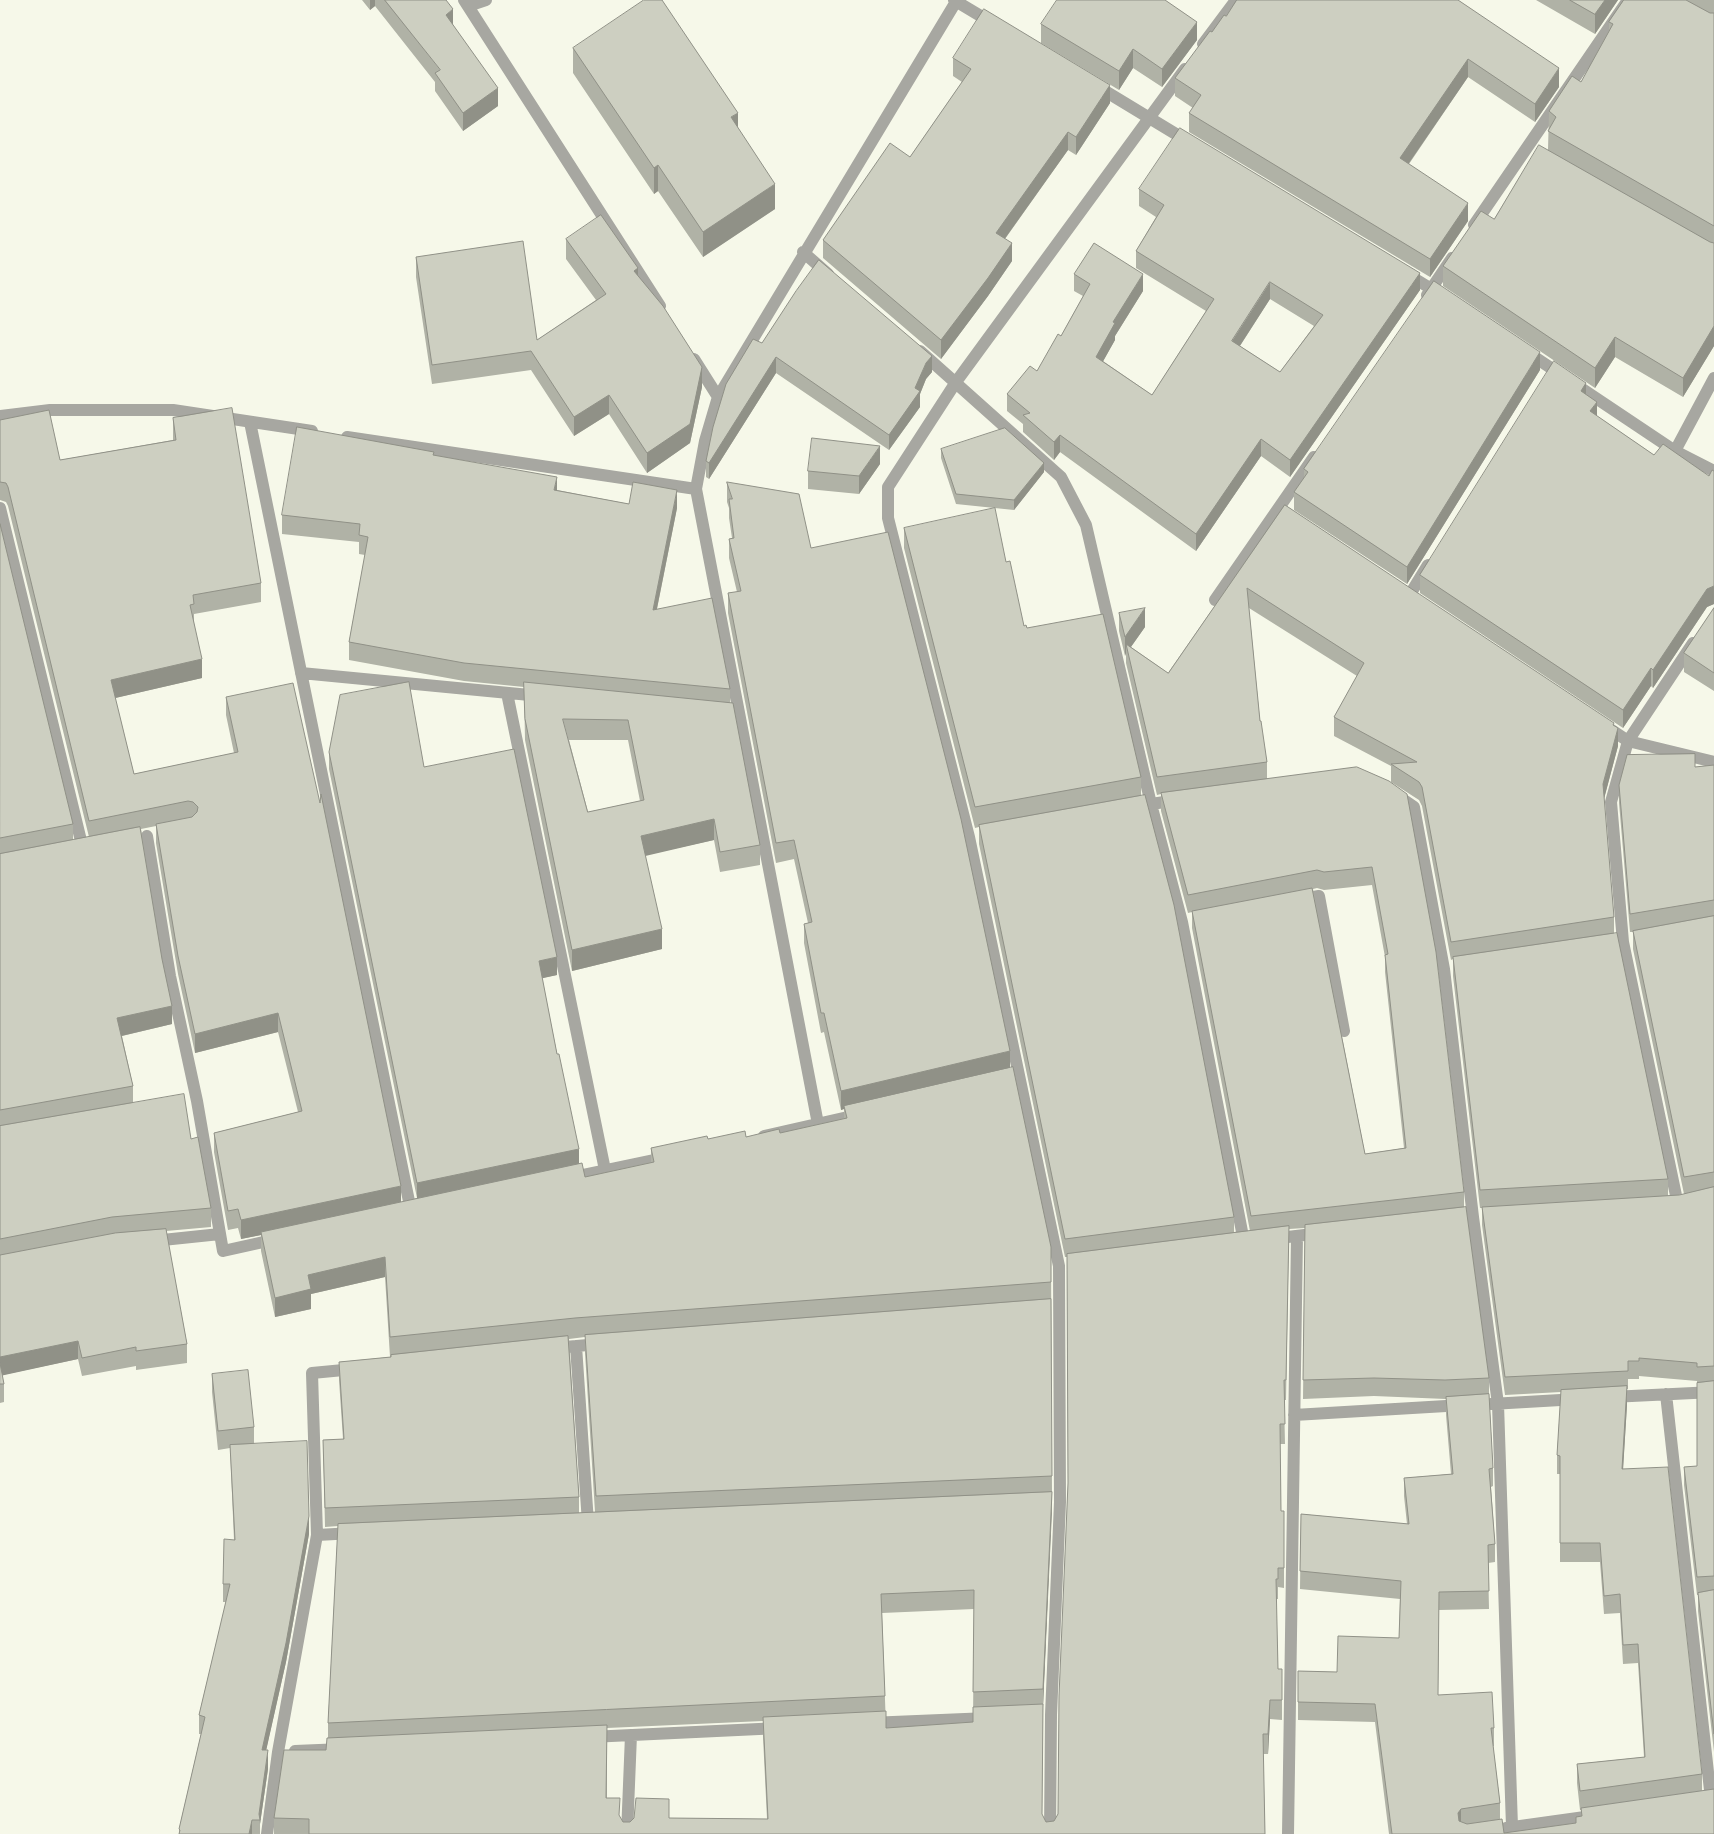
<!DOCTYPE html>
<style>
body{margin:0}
canvas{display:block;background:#f6f8e9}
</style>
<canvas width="1714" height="1834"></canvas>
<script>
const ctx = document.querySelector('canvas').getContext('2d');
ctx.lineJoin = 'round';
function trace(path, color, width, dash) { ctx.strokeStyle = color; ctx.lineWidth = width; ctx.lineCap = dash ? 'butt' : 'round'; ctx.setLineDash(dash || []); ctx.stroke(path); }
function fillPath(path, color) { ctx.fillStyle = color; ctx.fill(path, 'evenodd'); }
trace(new Path2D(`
 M464,0l196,306
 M954,0l40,24
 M468,6l18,-6
 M1203,44l33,-44
 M1095,85l94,57
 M1474,225l154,-225
 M803,252l25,22
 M1407,274l36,22
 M1427,295l25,-37
 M920,351l141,126 25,48 65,279 31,118 62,320
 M1527,352l148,99 39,20
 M694,359l24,38
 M0,416l50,-6h123l139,21
 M250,422l161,789
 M347,437l349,52
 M1675,451l39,-73
 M0,508l83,341
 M1409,596l19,-31
 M1215,600l99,-143
 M301,673l239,23
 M507,693l98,477
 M1604,725l24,16 86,21
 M1395,794l19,13 30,162 29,248 25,187 14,423
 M1131,807l47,-7
 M147,836l23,140 27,125 26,150 54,-12
 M1298,900l21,-4 25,135
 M818,1124l-122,-635 9,-48 13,-44 239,-397
 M764,1136l97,-22
 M568,1178l100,-21
 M1678,1205l-55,-263 -12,-140 17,-61 65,-98
 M1271,1239l50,-6
 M153,1241l67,-7
 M576,1346l12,177
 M553,1348l47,-4
 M1666,1394l45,405
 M1611,1397l103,-5
 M1491,1404l87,-5
 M1294,1415l169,-10
 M317,1535l37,-2
 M869,1723l120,-5
 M590,1737l190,-9
 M295,1751l48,-2
 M1506,1828l86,-12
 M267,1834l11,-82 39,-217 -5,-162 42,-4
 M627,1834l4,-99
 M1050,1834l1,-119 9,-213 -1,-236 -90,-429 -81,-319v-31l68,-105 229,-313
 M1288,1834l9,-598`), '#a7a7a1', 12);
fillPath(new Path2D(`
 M362,0h84l7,25 45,81 -35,25 -28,-40v-9l-60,-76 -5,4z
 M1458,0l101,87 -24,35 -67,-45 -59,87 59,57 -38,56 -241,-145v-19l4,-5 -18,-12v-18l51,-62z
 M1536,0h82l-23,34z
 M1624,0h90v346l-31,51 -68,-40 -20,31 -152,-102v-20l51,-47 54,-69 1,-39 32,-29 28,-52v-8z
 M1169,3l28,37 -35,47 -29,-19 -14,22 -78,-47v-19z
 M573,48l165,80 37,81 -72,48 -45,-66 -4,3 -81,-121z
 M953,58l157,45 -34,52 -8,-5 -63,89 7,22 -24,35 -47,63 -118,-101v-18l87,-83 52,-75 -9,-6z
 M1139,189l281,101 -130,187 -29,-21 -65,95 -136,-99 -6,8 -31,-28v-8l-16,-13v-17l30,-23 24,-35 22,-40 -9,-5v-17l69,17 -28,45v4l-12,21 49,34 54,-84 -70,-43v-17l20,-34 -17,-11zM1270,299l44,27 -34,46 -40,-26z
 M566,239l72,37 64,111 -12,56 -43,30 -38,-59 -35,22 -43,-66 -99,14 -16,-107v-20l121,83 59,-40 -30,-41z
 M762,343l170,29 -6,7 -6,15v13l-31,43 -113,-77 -67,106 -3,-2v-16z
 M1540,370l-133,214 -113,-74v-18l10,-13v-10z
 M1586,395l11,21 57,39 55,21 5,-5v133l-7,3 -54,81 -2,-2 -28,42 -203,-135v-18z
 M173,418l88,165v19l-67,12v9l8,55 -87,20 19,76 100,-21 -8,-38v-18l175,505 16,-4 -88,-429v-17l95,15 133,208 -15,3 37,186 6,13 66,-15v-14l57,-9 38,-2 34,-4 64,-15v-9l-3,1 -17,-78 -3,1 -17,-90v-19l4,-1 -14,-64 -18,4 -48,-250v-20l9,-1 -8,-34v-19l3,-1 -3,-20v-10l-2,-6v-20l84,66 199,520 41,179 1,247 -9,213 -1,108 4,7 8,-1 4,-7 10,-329 -1,-228h-2l-86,-413v-17l-4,1 -71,-280v-20l102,34 18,64 3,2 114,149v19l93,421v15l16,-1 -58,-303v-16l-4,1 -27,-102v-17l-4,1 -31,-132v-10l-1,3 -6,-25v-18l26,14 -14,20 37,26 117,-168 329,221 4,20 -14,52 10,119v16l54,246v17l16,-2 -51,-245v-17h-3l-11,-129v-18l76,-18 19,-2v987l-16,-141v-16h-1l-13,-110v-18l13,-1v-85l-58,-5v3h-11v10h-1v16l-4,63 79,306v17l12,43h-325l-14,-112 -77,-2v-49l39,1 62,-34 1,-39 -100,-10 1,-75 106,10 -3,-28v-18l47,-4 -5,-59v-16l-72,-3 -71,3 2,-171 -16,1 -3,171h-2l1,44h-5l1,67h3v77l-6,-1v12h-2l2,70h4v51l-12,-1 -2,35h-5l2,80h-991v-16l52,-68 2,-12v-15l10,-197 -13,1 -2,-87 20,-1 -4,-59v-18l51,-5 -5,-80 -74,17v15l-36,8 -14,-66v-16l-20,4 -3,-11 -10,2 -14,-78v-19l84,-21 -20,-80 -83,21 -17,-79 -22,-131v-17l-15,3 31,195 -50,12 11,50v17l58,36 20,69v19l-45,4 21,113v19l-51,7v-4l-54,10 -4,-17 -76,16 2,9v18l-4,1v-879l73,300v16l16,-3 -81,-331 -2,-4 -6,-2v-80l60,40 113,-20zM1249,608l108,68 -23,41v19l57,30v16l28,18 3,6 29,154 2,-1v17l27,232h2v17l23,170 56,-3 -4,63v19h3v88h40l4,52 16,-1 3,51 15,-1 6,94 -67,7v19l3,27h1v6l-5,1v7l-72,9 -4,-14v-16l-7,-57h1v-18l-56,-33 1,-85 50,-1 -1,-46 7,-1v-18l-4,-57 2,-1v-18l-4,-74v-16l-25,-170v-16l-107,-425 -90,12v-17l-7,-41zM1372,885l13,72v15l19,176 -39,6 -52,-265 4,-1 7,2zM585,1337v16l10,159 -16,1v-16l-10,-158zM974,1609l-1,113 -87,6 -4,-115zM763,1721v16l4,82 -98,-1 -39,4h-7l-16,-24v-70z
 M941,449l103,23 -30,38 -58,-6 -15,-46z
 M434,455l123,35 72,14 48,4 -20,101 73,80v14l30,142v20l-40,7 -6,-32 -69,15 17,94 -90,22 -47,-231 -1,-53 -60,-6 -115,-21v-18l16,-87 -6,-1v-12l-77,-8v-19zM569,740h59l12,61 -52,11z
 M880,464l-21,30 -51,-5v-18z
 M1714,608v83l-30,-19v-19z
 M212,1374l42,53v16l55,91 -23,128 -20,88 2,19 -8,55v10h-81v-5l22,-95h-2v-19l27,-113h-3v-18l11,-44 -4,-92 -12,2 -6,-58z`), '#b0b2a6');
fillPath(new Path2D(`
 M370,0h5v6l-5,4z
 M1605,0h13l-23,34v-20z
 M453,9v19l-7,-13z
 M1197,22v18l-35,47v-18z
 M1133,49v19l-14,22v-19z
 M1468,59v18l-68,99v-18z
 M1559,68v19l-24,35v-18z
 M1110,85v18l-34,52v-18z
 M498,88v18l-35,25v-18z
 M738,113v25l-7,-21z
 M1068,132v18l-72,101v-18z
 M658,165v26l-4,3v-26z
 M775,184v25l-72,48v-25z
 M1468,203v18l-38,56v-18z
 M1012,243v18l-24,35 -47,63v-19z
 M638,268v19l-4,-16z
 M1420,273v17l-130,187v-17z
 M1143,274v17l-28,45v4l-19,34v-17l17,-35z
 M1270,282v17l-38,59v-17z
 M1714,326v20l-31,51v-19z
 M1615,337v20l-20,31v-20z
 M1540,352v18l-133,214v-17z
 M932,356v16l-6,7 -6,15v13l-31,43v-15l26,-47 11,-25z
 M776,357v16l-67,106v-16z
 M702,367v20l-12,56 -43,30v-20z
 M1586,383v18l-5,-10z
 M609,395v19l-35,22v-19z
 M1597,402v18l-7,-9z
 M1060,435v17l-6,8v-18z
 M1261,439v17l-65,95v-17z
 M880,446v18l-21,30v-18z
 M1044,463v9l-30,38v-10z
 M557,477v19l-3,-6z
 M677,490v18l-24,120v-18z
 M1714,586v18l-7,3 -54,81v-18l54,-81z
 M1145,608v19l-17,24 -2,-7v9l-1,3v-19z
 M202,659v19l-91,21v-19z
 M1651,668v18l-28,42v-18z
 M1618,728v18l-15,57v-19z
 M714,819v21l-73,17v-21z
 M662,929v20l-90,22v-21z
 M557,957v18l-18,4v-18z
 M172,1006v18l-55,13v-19z
 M278,1013v19l-83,21v-19z
 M1010,1051v20l-166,35v3l-3,1v-19z
 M579,1149v18l-162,34v-18z
 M401,1186v19l-140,27v3l-20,4v-19z
 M385,1257v20l-74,17v15l-36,8v-19l33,-23z
 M78,1341v18l-78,17v-19z
 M1627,1386v19l-5,82v-18z
 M1052,1492v19l-9,196v-18z
 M309,1516v18l-23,128 -24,107v-19z
 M1270,1700v19l-2,35v-20z
 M268,1750v19l-8,55 -1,-10z
 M1461,1809v18l-3,4v-18z
 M252,1820v14h-3z`), '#909187');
const building = new Path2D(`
 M385,0h61l7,9 -7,6 52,73 -35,25 -28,-40 5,-3z
 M644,0h18l76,113 -7,4 44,67 -72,48 -45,-67 -4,3 -81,-120z
 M1057,0h108l32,22 -35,47 -29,-20 -14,22 -78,-47z
 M1237,0h221l101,68 -24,36 -67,-45 -68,99 68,45 -38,56 -241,-146 12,-18 -26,-17 35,-47 2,1 12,-17 2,1z
 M1570,0h35l-10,14z
 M1624,0h62l24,13h4v213l-166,-95 8,-14 -7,-6 23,-35 9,6 32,-58 -4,-2z
 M984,9l126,76 -34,52 -8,-5 -72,101 16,10 -24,35 -47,62 -118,-100 67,-97 20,14 61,-88 -18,-11z
 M1180,128l240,145 -130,187 -29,-21 -65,95 -136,-99 -6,7 -31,-27 7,-2 -23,-19 23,-28 7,5 21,-37 3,2 29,-52 -16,-10 20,-31 49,31 -30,48 2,1 -19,34 56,38 62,-96 -78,-48 28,-46 -25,-16zM1270,282l53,33 -43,57 -48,-31z
 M1539,145l171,97 4,1v83l-31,52 -68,-41 -20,31 -152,-102 38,-55 13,8z
 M601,215l37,53 -4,3 29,35 39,61 -12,57 -43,29 -38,-58 -35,22 -43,-66 -99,14 -16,-108 107,-16 14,99 69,-46 -40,-55z
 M819,260l113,96 -6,7 -11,25 5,3 -31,44 -113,-78 -67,106 -3,-2 7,-34 13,-43 27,-45 9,4 34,-52z
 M1434,281l106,71 -133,215 -113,-75 14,-20 -4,-3z
 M1554,361l32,22 -5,8 16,11 -7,9 64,44 9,-11 46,32 3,-6 2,1v115l-7,3 -54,81 -2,-2 -28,42 -203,-135z
 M232,408l29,175 -68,12 1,9 -4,1 12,54 -91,21 23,94 104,-22 -12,-55 67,-14 27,120 1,-9 80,392 -160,34 -3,-11 -10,2 -14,-78 88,-22 -24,-98 -83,21 -17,-78 -22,-132 36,-7 5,-5 1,-5 -5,-5 -5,-1 -99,20 -81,-334 -2,-4 -6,-1v-62l49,-10 11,50 116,-20 -3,-22z
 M297,427l137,25 -1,3 124,22 -3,13 75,14 4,-22 44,8 -24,120 59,-12 18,91 -266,-26 -115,-21 19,-105 -9,-2 1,-11 -78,-9z
 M1005,428l39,35 -30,37 -58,-6 -15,-45z
 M812,438l68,8 -21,30 -51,-5z
 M727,482l72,12 12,54 77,-16 73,287 49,232 -169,40 -17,-78h-3l-17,-89 8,-2 -18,-82 -18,3 -48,-250 13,-2 -12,-52 5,-1 -5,-39h3z
 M1285,505l329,218 -1,2 5,3 -15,56 11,133 -163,25 -29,-155 -3,-5 -28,-18 26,-2 -83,-45 30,-54 -117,-75 13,133h1l6,41 -110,15 -31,-133 42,29z
 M995,508l11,54 4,-1 14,65 2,-1 1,3 76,-14 38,163 -166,30 -71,-279z
 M0,524l73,300 -73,14z
 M1145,608l-20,29 -6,-24z
 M1714,608v65l-30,-20z
 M409,682l15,85 90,-18 43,208 -18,4 18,93h2l20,95 -162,34 -88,-431 11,-57z
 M524,682l209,21 27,142 -40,7 -6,-33 -73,17 21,93 -90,21 -47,-231zM563,719l65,1 16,80 -56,12z
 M1695,754v13l19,-2v135l-84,14 -11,-129 8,-30z
 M1357,767l32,14 18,13 29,158 28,240 -213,24 -59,-305 120,-23 53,266 41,-6 -21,-193 3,-1 -16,-87 -48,5 -7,-2 -129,25 -27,-102z
 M1145,795l29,110 60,312 -169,22 -86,-414z
 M140,827l22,132 10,47 -55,12 16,68 -133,24v-256z
 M1714,916v256l-30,5 -51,-246z
 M1617,933l51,246 -188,11 -27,-233z
 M1013,1067l38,180v35l-476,36 -185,19 -5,-80 -77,18 3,14 -36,9 -14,-66 321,-69 3,14 69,-15 -3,-14 56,-12 1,3 37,-8 1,6 33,-8 1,4 67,-15 -3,-12z
 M184,1094l7,45 7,-2 13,71 -99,9 -112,22v-113z
 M1714,1187v179l-17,1v-4l-58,-5v3h-11v10l-123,6 -23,-170 197,-12z
 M1466,1207l23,171 -44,2 -71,-2 -71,2 2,-155z
 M1289,1226l-3,154h-2l1,44h-5l1,87h3v57h-6v11h-2l2,90h4v31h-12l-2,34h-5l2,100h-956v-15l-35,-1 10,-68h42l1,-12 280,-13 -1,73h14l-1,17 4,7h7l4,-4 2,-20 33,1v19l99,1 -5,-102 123,-6v17l87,-6v-15l70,-3 -1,110 4,8 8,-1 4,-7 1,-118 9,-213 -1,-229z
 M166,1229l21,115 -51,7v-4l-54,11 -4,-17 -78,16v-102l115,-22z
 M1051,1299l1,177 -456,20 -11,-161z
 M568,1336l11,161 -254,11 -2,-68 21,-1 -5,-77 52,-5v-2z
 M0,1363l4,21h-4z
 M248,1370l6,57 -36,4 -6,-57z
 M1714,1381v195l-17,1 -13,-110 13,-1v-83z
 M1627,1386l-5,83 46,-2 34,307 -122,17 -3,-27 68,-7 -7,-113 -15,1 -3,-51 -16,2 -4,-53h-40v-87l-3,-1 4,-65z
 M1489,1394l4,74 -4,1 6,75 -7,1 1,46 -50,1 -1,103 54,-3 2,36h-3l9,75 -39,6 -3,4 1,8 8,3 35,-5 2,14 72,-10v-6l6,-1 -1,-8 133,-19v45h-322l-17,-130 -77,-2v-31l39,1 1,-36 61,2 2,-57 -101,-10 1,-57 108,10 -5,-46 49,-4 -7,-77z
 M307,1441l2,75 -23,127 -24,107h6l-9,64 1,6h-8l-3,14h-70l1,-4 -1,-1 26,-112 -6,-2 31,-131h-7l1,-45 11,1 -5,-95z
 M1052,1492l-9,197 -70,3 1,-102 -93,4 4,102 -557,27 10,-199z
 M1714,1590v144l-16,-141z`);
fillPath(building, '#cdcfc1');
trace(building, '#909187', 1);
</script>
